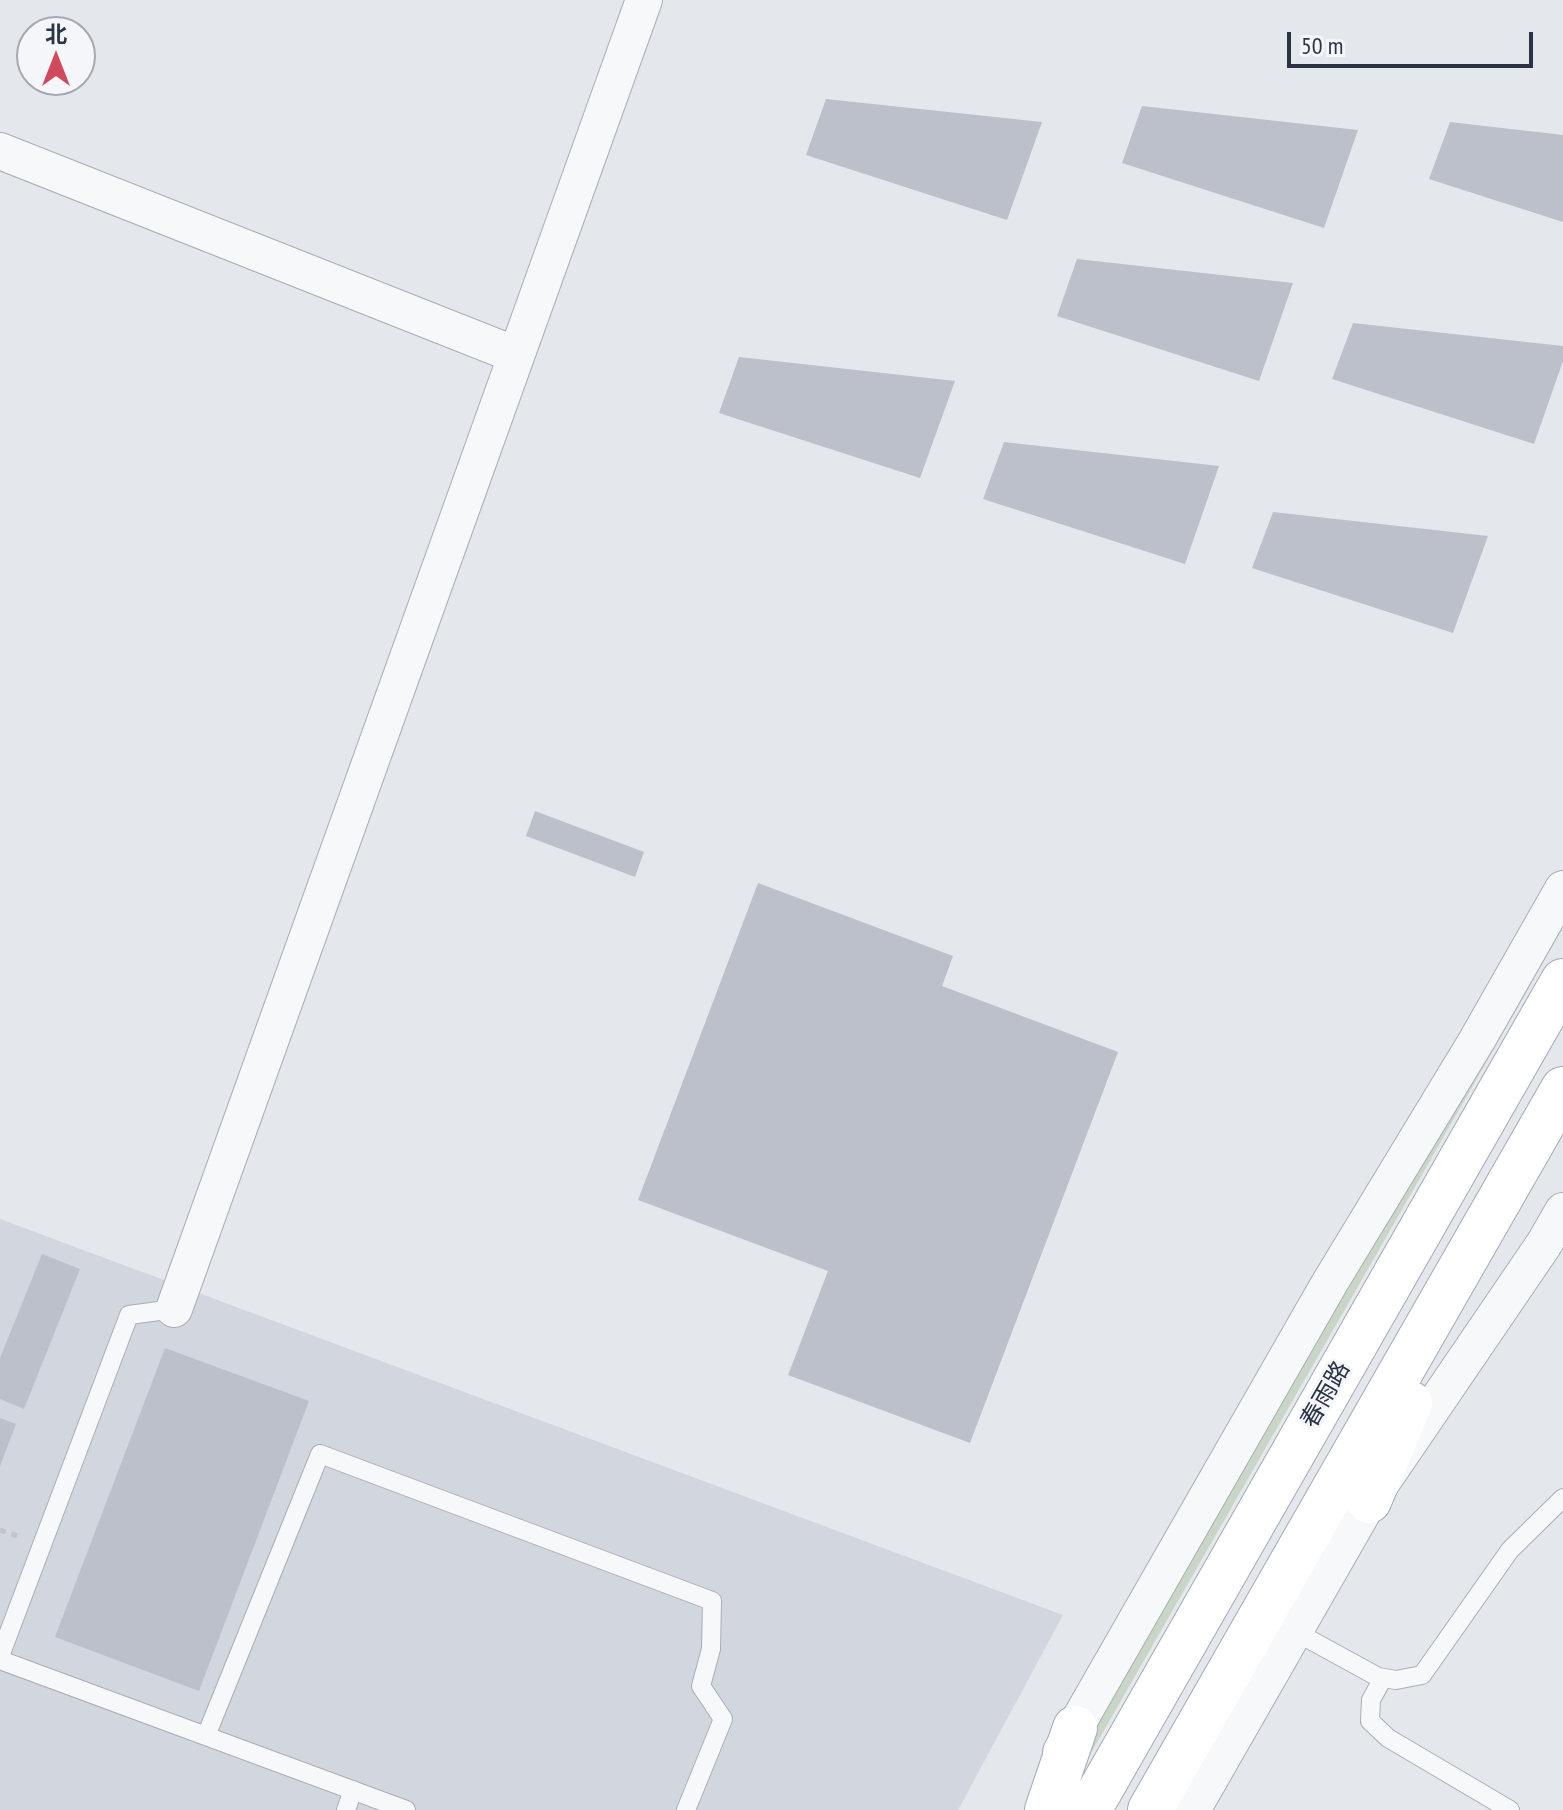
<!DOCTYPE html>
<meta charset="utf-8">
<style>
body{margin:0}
#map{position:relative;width:1563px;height:1810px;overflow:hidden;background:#e4e7ec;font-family:"PT Sans Narrow","Noto Sans SC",sans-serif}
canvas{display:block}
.north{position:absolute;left:16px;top:16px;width:80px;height:80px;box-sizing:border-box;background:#f4f6f9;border:2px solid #a4a8b1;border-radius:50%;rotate:0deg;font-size:22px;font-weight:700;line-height:32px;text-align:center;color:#2b3445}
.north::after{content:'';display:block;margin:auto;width:28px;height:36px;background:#d1495b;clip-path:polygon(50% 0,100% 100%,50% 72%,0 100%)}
.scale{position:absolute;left:1287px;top:32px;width:246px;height:36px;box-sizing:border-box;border:4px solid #2b3445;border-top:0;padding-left:10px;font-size:24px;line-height:28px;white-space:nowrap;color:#2b3445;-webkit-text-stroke:6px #f4f6f9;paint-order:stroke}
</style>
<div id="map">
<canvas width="1563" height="1810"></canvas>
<div class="north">北</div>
<div class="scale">50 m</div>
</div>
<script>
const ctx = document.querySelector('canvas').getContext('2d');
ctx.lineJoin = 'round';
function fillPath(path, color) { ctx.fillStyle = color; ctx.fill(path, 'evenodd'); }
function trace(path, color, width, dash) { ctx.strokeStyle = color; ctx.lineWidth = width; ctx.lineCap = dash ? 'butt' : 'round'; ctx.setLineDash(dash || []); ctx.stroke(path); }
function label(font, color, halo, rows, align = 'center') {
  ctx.font = font + ' "PT Sans Narrow","Noto Sans SC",sans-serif'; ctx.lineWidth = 6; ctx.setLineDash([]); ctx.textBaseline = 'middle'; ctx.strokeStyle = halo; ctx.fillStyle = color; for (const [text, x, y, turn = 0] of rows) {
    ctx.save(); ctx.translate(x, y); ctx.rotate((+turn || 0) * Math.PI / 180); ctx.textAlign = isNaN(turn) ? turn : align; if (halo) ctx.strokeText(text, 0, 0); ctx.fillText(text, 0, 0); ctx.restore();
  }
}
fillPath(new Path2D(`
 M0,1219l1063,396 -105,195h-958z`), '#d2d6de');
fillPath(new Path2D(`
 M1523,980l8,4 -444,776 14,-56z`), '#c9d6c5');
fillPath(new Path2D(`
 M826,99l216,23 -35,98 -201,-65z
 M1142,106l216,24 -34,98 -202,-65z
 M1450,122l113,13v87l-134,-43z
 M1077,259l216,24 -34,98 -202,-65z
 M1353,323l210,23v15l-29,83 -202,-65z
 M739,357l216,24 -35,97 -201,-65z
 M1004,442l215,24 -34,98 -202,-65z
 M1273,512l215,24 -35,97 -201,-65z
 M535,811l109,41 -9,25 -109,-41z
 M758,883l195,73 -11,30 176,66 -148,391 -182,-68 40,-104 -190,-71z
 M42,1254l38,15 -56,140 -24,-10v-41z
 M165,1348l144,53 -110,290 -144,-54z
 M0,1418l16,6 -16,42z`), '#bbc0ca');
const lane = new Path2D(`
 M1294,1631l84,46 18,3 26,-5 88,-125 53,-52
 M0,1656l129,-341 45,-6
 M0,1660l406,150
 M1383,1678l-12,22 -1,21 18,17 122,72
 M206,1736l114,-282 392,147 -1,48 -10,37 22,33 -37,91
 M346,1810l7,-20`);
const street = new Path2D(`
 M0,151l516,204
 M174,1309l470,-1309
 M1061,1752l268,-468 148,-244 86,-151
 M1192,1810l177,-309 175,-257 19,-33`);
const primary = new Path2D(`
 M1369,1501l41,-98
 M1047,1810l28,-82
 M1089,1810l474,-829
 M1150,1810l413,-721`);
trace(lane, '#a9aeb7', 20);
trace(street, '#a9aeb7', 38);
trace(primary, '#a3abb8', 46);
trace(new Path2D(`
 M0,1530l18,6`), '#c2c5cb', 5, [6, 6]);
trace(lane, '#f7f8fa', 18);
trace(street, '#f7f8fa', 36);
trace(primary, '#fff', 44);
label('24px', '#2b3445', '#f4f6f9', [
 ["春雨路",1326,1395,-60]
]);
</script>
